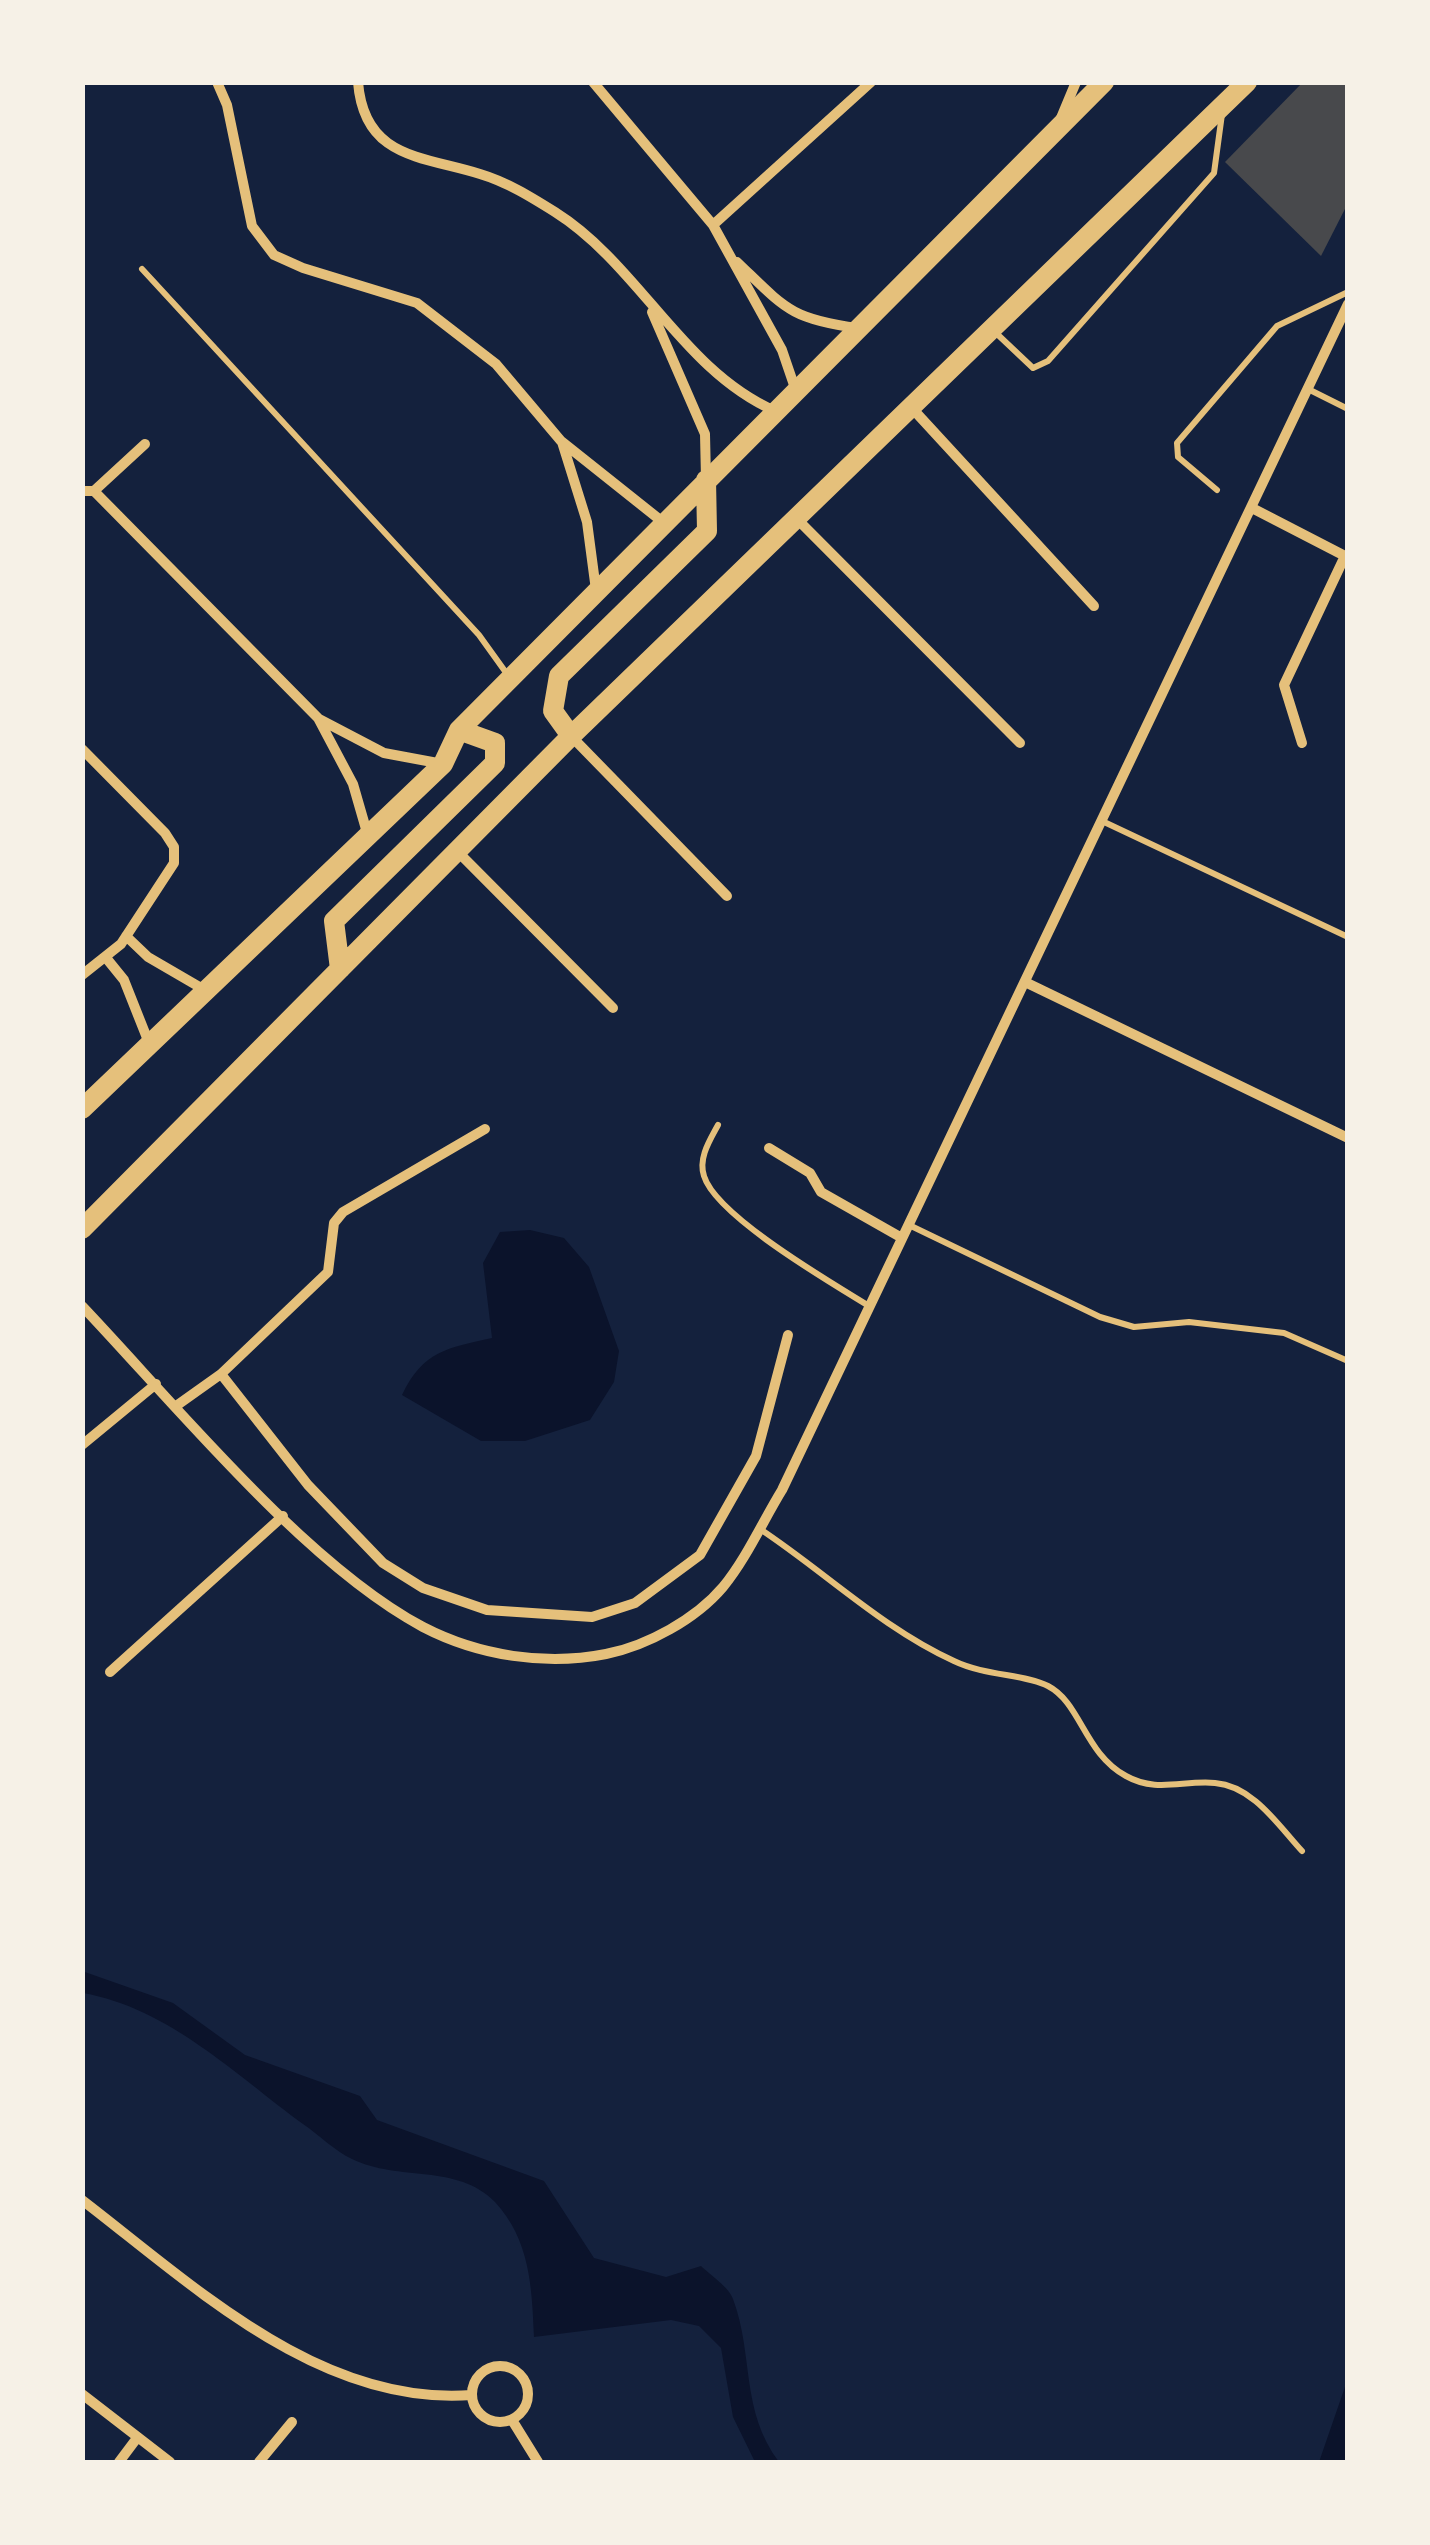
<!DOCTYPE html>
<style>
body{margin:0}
#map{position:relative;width:1430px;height:2545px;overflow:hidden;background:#14213d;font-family:"Archivo Narrow",sans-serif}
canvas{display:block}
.frame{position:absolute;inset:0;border:85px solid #f6f1e7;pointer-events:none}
</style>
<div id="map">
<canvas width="1430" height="2545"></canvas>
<div class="frame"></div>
</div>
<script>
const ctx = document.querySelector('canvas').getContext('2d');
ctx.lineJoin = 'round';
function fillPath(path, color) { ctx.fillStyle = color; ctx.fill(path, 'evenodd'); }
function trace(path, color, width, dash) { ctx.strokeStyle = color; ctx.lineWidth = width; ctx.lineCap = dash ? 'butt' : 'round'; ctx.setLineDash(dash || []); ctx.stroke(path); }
fillPath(new Path2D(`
 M530,1230l34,8 25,29 30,84 -5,31 -24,38 -65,21h-44l-79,-46c21,-44 45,-47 90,-57l-9,-75 17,-31z
 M82,1971l91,32 72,52 115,41 17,24 167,61 50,77 72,19 35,-11c9,9 28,21 32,33 21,56 7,111 46,163h-24l-22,-45 -12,-69 -22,-22 -28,-6 -137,17c-2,-50 -4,-97 -39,-135 -38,-39 -96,-20 -143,-43 -17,-8 -33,-24 -49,-35 -68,-50 -135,-116 -220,-131z
 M1347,2381v81h-28z`), '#0b132b');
fillPath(new Path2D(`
 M1303,82h45v121l-27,53 -96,-94z`), '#48494c');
trace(new Path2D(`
 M142,269l337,366 28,39
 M996,333l37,35 15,-7 166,-188 8,-59
 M1308,389l40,20
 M1217,490l-39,-33 -1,-14 100,-117 71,-34
 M1102,821l246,116
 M718,1125c-8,15 -20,33 -14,51 12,40 128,107 165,130
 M909,1225l191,92 34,10 55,-5 95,11 64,28
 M760,1529c65,43 122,99 194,132 31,15 71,13 94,25 33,17 36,67 78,90 30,17 57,4 89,7 38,3 63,42 87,68`), '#e5c07b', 6);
trace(new Path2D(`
 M217,82l10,23 25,121 22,29 29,13 114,35 79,61 65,77 103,82
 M358,82c6,77 65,74 122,92 27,8 51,23 75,38 84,53 128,159 220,199
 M593,82l120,143
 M1061,118l15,-36
 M737,262c48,46 53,57 121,66
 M652,312l53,122 1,45
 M796,391l-14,-41 -69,-125 158,-143
 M910,406l184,200
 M562,442l25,80 9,68
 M82,491h12l224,227 35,66 15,52
 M94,491l51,-47
 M1252,508l93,48 -61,129 18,58
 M796,518l224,225
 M319,719l65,34 59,11
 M571,736l156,160
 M82,749l83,84 9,14v16l-53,81 -39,31
 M457,851l156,157
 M126,936l22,21 55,32
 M107,959l17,21 25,63
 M1025,982l323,156
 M769,1148l41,25 11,19 81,46
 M82,1306c94,99 223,258 341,321 56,29 123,39 183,27 41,-8 90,-35 117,-67 23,-28 40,-66 59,-97l566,-1186
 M221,1374l87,111 75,78 40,25 64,22 105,7 43,-14 65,-48 56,-99 32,-121
 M176,1406l45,-32 107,-102 6,-49 9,-11 142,-83
 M82,1445l74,-61
 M110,1672l173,-156
 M82,2200c112,86 239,207 390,195
 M472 2394a28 28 0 1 1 56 0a28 28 0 1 1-56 0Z
 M82,2394l88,68
 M512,2420l26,42
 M119,2462l18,-24
 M259,2462l33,-40`), '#e5c07b', 10);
trace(new Path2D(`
 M571,736l-18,-25 6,-35 148,-145 -1,-51
 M340,969l-6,-48 161,-158v-20l-36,-13
 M82,1109l361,-345 16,-34 645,-648
 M82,1229l489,-493 676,-654`), '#e5c07b', 20);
</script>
